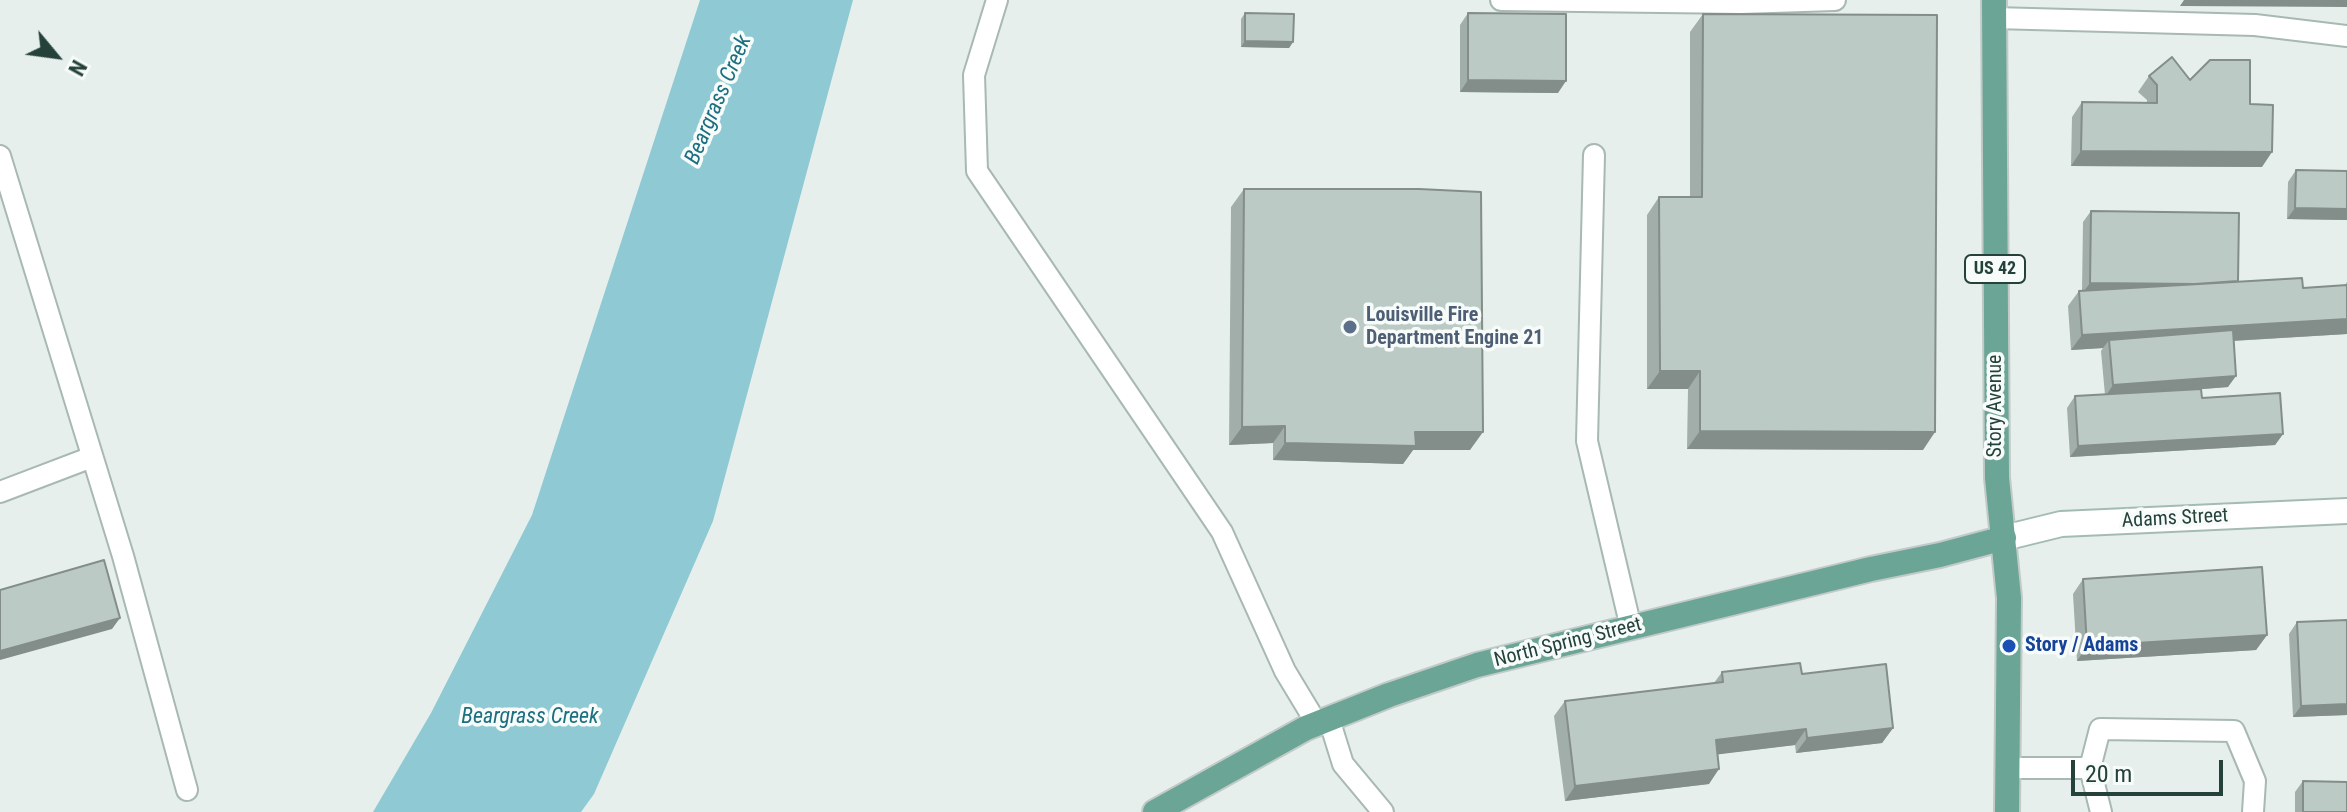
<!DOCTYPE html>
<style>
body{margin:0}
#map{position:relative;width:2347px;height:812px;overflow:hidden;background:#e6efeb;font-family:"Roboto Condensed",sans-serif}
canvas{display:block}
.north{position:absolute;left:16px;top:16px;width:80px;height:80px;-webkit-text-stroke:6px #f7fbf9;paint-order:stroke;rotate:119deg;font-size:22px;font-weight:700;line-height:32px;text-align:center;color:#24423a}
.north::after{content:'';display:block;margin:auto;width:28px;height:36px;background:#24423a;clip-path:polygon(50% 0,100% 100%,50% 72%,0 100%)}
.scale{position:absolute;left:2071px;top:760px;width:152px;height:36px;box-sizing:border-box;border:4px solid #24423a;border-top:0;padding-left:10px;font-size:24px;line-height:28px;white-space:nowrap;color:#24423a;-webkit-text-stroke:6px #f7fbf9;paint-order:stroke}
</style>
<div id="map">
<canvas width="2347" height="812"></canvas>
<div class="north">N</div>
<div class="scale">20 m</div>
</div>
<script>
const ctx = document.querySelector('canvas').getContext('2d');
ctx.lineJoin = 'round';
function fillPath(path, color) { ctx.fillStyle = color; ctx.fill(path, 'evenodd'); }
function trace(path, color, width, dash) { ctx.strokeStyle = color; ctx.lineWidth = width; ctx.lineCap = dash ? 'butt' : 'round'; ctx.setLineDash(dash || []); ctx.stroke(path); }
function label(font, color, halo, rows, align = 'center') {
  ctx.font = font + ' "Roboto Condensed",sans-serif'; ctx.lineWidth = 7; ctx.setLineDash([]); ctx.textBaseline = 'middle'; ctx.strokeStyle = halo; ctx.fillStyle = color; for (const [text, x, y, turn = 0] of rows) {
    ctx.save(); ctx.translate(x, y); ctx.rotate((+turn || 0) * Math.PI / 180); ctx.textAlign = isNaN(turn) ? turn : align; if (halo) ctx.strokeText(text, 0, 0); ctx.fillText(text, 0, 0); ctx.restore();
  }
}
fillPath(new Path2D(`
 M700,0h153l-140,521 -119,273 -13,18h-208l58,-99 101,-198z`), '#8ec9d4');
const lane = new Path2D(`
 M997,0l-23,75 3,96 245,361 63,139 32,53
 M1501,0l240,3 94,-3
 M1994,18l261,7 92,11
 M1594,155l-7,286 44,187
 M0,156l123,400 64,234
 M0,492l92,-35
 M1329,719l14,45 40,48
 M2008,768h82
 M2101,812l-11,-44 10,-39 134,2 21,50 -2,31`);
const secondary = new Path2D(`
 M2004,538l57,-14 286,-13`);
const primary = new Path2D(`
 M1994,0l3,478 12,120 -2,214
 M1155,812l151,-84 83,-33 88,-30 394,-96 69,-14 64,-17`);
trace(lane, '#a8b8b2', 24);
trace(secondary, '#a4bbb3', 28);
trace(primary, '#c2cac8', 28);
trace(lane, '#fff', 20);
trace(secondary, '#fff', 24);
trace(primary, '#6aa596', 24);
fillPath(new Path2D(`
 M1245,13l48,29 -4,6 -48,-1v-28z
 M1468,13l90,80 -98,-1v-67z
 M1703,14l220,436 -236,-1 1,-60h-41v-174l12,-18h31v-165z
 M2149,76l41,4 60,24 12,63 -191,-1 1,-49 10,-15 65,1v-3l-9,-8z
 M2296,170l51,1v49l-60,-1 1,-37z
 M1244,189l226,261h-57l-10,14 -130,-4v-17l-44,2 2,-238z
 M2091,211l147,70 65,7 42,-3 2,-3v52l-114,7 -5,46 -27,2 1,9 81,36 -8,11 -205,12 -3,-49 8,-12 30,-1 -4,-44 2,-3 -32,2 -3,-44 11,-15h3l1,-69z
 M2083,579l184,56 -11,15 -179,11 -4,-67z
 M2347,620v95l-54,2 -4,-83 8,-12z
 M1722,672l80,2 91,54 -11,15 -86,10 -1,-8 -78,9 -8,30 -144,17 -11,-85 11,-15 149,-18z
 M2303,781l44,31h-52v-20z`), '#a1aea9');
fillPath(new Path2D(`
 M2184,0h163v7l-167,-1z
 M1245,41l48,1 -4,6 -48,-1z
 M1468,80l98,1 -8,12 -98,-1z
 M2081,151l191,1 -10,15 -191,-1z
 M2295,208l52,1v11l-60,-1z
 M2090,283l148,2 -156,9z
 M2347,319v15l-237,14 -1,-8 -6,8 -32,2 11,-15z
 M1660,371h40l-12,18h-41z
 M2236,376l-8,11 -123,10 8,-12z
 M1285,426l-12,17 -44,2 13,-18z
 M1700,431l235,1 -12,18 -236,-1z
 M1415,432h68l-13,18h-57l-10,14 -130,-4 12,-17z
 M2283,434l-8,11 -205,12 8,-11z
 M120,618l-8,11 -112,31v-9z
 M2267,635l-11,15 -179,11 10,-15z
 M2347,704v11l-54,2 8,-11z
 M1893,728l-11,15 -86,10 11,-15z
 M1806,729l-11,16 -90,11 11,-16z
 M1719,769l-10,15 -144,17 10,-15z`), '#838d89');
const building = new Path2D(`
 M1245,13l49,1 -1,28 -48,-1z
 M1468,13l98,1v67l-98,-1z
 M1703,14l234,1 -2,417 -235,-1v-60h-40l-1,-174h43z
 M2172,57l18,23 20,-20h40v44l23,1 -1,47 -191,-1 1,-49 75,1v-18l-8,-9z
 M2296,170l51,1v38l-52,-1z
 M1244,189h175l62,3 2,240h-68l1,14 -131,-3v-17l-43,1z
 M2091,211l148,2 -1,68 -43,3 -105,-1z
 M2302,278l1,10 44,-3v34l-265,16 -3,-44z
 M2233,330l3,46 -123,9 -4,-45z
 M2201,389l1,9 78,-5 3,41 -205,12 -3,-50z
 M104,560l16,58 -120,33v-61z
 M2262,567l5,68 -180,11 -4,-67z
 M2347,620v84l-46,2 -4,-84z
 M1800,663l2,11 84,-10 7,64 -86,10 -1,-9 -90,11 3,29 -144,17 -10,-85 158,-19 -1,-10z
 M2303,781l44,1v30h-44z`);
fillPath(building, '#bbcac4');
trace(building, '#838d89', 2);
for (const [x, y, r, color] of [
 [1350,327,8,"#5c6f8a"],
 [2009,646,8,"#1a4fb4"]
]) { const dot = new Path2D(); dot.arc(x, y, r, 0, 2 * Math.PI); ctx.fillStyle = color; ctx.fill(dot); trace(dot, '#f7fbf9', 3); }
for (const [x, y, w] of [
 [1995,269,60]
]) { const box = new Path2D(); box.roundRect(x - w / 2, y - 14, w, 28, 6); ctx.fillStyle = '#f7fbf9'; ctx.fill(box); trace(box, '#24423a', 2); }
label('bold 18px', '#24423a', null, [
 ["US 42",1995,269]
]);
label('bold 20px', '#4e5e75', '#f7fbf9', [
 ["Louisville Fire",1366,316],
 ["Department Engine 21",1366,339]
], 'left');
label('20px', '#24423a', '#f7fbf9', [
 ["Story Avenue",1996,406,-90],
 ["Adams Street",2175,519,-3],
 ["North Spring Street",1568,643,-14]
]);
label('bold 20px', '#164399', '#f7fbf9', [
 ["Story / Adams",2025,646]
], 'left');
label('italic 22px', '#1c6f80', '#f7fbf9', [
 ["Beargrass Creek",719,100,-67],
 ["Beargrass Creek",530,717]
]);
</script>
